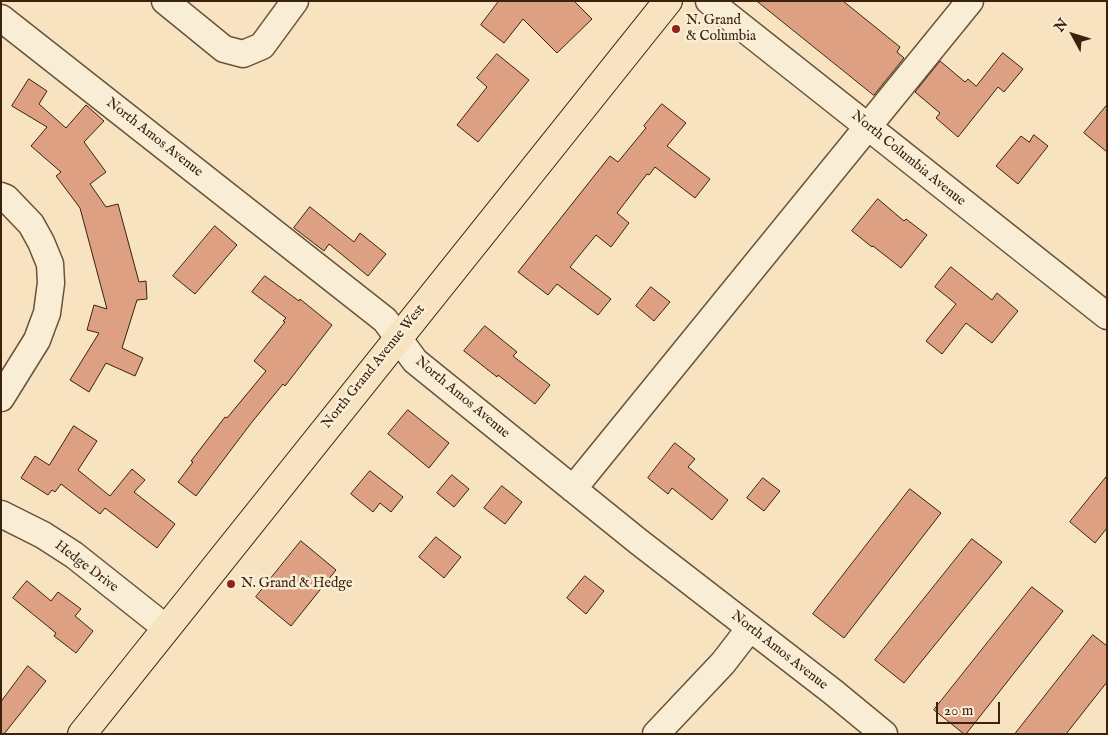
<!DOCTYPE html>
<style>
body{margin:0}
#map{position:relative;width:1108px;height:735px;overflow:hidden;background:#f7e3c0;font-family:"IM FELL English",serif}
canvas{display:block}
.frame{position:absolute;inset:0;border:2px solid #3a220d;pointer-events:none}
.north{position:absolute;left:1048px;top:10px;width:50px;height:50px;-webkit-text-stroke:4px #faedd6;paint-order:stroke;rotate:309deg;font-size:14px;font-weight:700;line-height:20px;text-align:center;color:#3a220d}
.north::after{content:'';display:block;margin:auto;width:18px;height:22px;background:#3a220d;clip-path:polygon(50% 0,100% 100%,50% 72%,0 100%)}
.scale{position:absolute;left:936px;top:702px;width:64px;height:22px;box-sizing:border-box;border:2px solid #3a220d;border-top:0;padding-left:6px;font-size:15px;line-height:18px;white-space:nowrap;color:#3a220d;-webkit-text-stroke:4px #faedd6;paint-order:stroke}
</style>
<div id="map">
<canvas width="1108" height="735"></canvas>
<div class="frame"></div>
<div class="north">N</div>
<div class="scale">20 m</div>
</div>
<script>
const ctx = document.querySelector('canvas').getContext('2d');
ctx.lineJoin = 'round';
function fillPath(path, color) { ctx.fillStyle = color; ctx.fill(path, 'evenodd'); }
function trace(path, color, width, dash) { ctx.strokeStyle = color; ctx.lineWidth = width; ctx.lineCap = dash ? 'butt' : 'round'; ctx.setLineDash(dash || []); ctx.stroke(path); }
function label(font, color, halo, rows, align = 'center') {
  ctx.font = font + ' "IM FELL English",serif'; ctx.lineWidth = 5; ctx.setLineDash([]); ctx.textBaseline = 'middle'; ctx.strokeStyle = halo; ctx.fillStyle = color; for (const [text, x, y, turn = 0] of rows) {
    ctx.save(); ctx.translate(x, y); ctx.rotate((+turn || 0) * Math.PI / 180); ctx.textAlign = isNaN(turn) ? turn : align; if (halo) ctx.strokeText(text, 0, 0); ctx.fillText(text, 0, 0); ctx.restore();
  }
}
const building = new Path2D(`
 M499,1h75l18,18 -35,34 -34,-34 -19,24 -23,-18z
 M757,1h86l57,46 -3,5 7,6 -30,37z
 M1003,53l20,16 -19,23 -6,-5 -40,50 -22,-19 4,-5 -25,-21 25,-31 25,21 3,-3 8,7z
 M497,54l32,26 -51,62 -21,-17 30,-38 -10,-9z
 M29,79l18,12 -8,13 27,24 20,-23 18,16 -20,21 22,30 -16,12 16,23 12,-3 21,78 7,-1 1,18 -10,1 -15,48 21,10 -8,18 -29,-13 -17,29 -19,-12 29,-47 -12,-3 7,-25 13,4 -27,-101 -24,-32 5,-4 -30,-26 16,-19 -35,-21z
 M662,104l24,19 -19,23 43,33 -15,19 -40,-31 -6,8 -2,-1 -30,39 12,10 -18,24 -15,-12 -26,32 41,32 -13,16 -41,-31 -9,11 -30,-23 92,-116 8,6 28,-34 -2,-2z
 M1107,105v47l-23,-19z
 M1034,135l14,11 -30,38 -22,-18 25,-30 8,6z
 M878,199l26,22 2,-2 21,16 -26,33 -28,-22 -1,1 -20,-16z
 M310,207l44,35 6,-9 26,21 -18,22 -39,-32 -5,7 -30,-23z
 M215,226l22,19 -42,49 -22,-18z
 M951,267l41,33 5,-7 21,18 -26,32 -26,-20 -24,31 -16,-13 30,-37 -21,-17z
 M265,276l34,25 1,-2 32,26 -47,61 -2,-2 -31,38 -56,74 -18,-14 15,-20 -2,-1 34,-44 2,1 39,-47 -12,-10 31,-39 -2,-1 3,-3 -34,-26z
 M651,287l19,15 -16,19 -18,-15z
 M485,326l32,26 -4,4 37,29 -15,19 -37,-29 -1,2 -33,-26z
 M408,410l41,33 -20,25 -41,-34z
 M74,426l23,15 -19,29 32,26 22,-27 13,11 -11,12 41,32 -18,24 -52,-40 -5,6 -39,-30 -6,8 -3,-2 -4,5 -27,-17 14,-22 14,9z
 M675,443l20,16 -7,8 40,33 -16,20 -40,-32 -4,6 -20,-16z
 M370,471l33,26 -12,15 -11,-9 -7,9 -22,-18z
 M452,475l17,14 -15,18 -17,-14z
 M1107,476v52l-12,15 -25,-21z
 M763,478l17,13 -16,20 -17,-13z
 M502,486l20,16 -17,22 -21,-16z
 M910,489l31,24 -97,125 -31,-24z
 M436,537l25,20 -17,21 -25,-21z
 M972,539l30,23 -98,121 -29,-23z
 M301,541l35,29 -45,56 -35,-29z
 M585,576l19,15 -18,23 -19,-16z
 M27,581l24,20 7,-9 23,17 -6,7 18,15 -17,22 -22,-17 2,-3 -43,-35z
 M1032,587l31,24 -97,123h-2l-30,-24z
 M1093,635l14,11v36l-41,52h-51z
 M28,666l18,15 -42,53h-3v-32z`);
fillPath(building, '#dea082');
trace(building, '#3a220d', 1);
const minor = new Path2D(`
 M165,1l59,48 19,5
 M709,1l398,315
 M1,18l384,302 30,41 224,181 194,150 51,42
 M243,54l19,-8 33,-45
 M1,196l5,2 25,26 10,18 9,22 1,19 -4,30 -10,27 -36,58
 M573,489l397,-488
 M1,514l42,21 31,20 92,73
 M656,734l67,-71 27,-35`);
const major = new Path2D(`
 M82,734l586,-733`);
trace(minor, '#69523a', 29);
trace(major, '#3a220d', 30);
trace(minor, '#faedd6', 26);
trace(major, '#f7e3c0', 28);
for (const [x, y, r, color] of [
 [676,29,5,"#8f2418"],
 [231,584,5,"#8f2418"]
]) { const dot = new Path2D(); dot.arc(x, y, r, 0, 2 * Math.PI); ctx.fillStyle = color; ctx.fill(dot); trace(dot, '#faedd6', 2); }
label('14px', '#3a220d', '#faedd6', [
 ["N. Grand",686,21],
 ["& Columbia",686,37],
 ["N. Grand & Hedge",241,584]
], 'left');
label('14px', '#3a220d', '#faedd6', [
 ["North Amos Avenue",154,138,38],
 ["North Columbia Avenue",908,159,39],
 ["North Grand Avenue West",374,367,-51],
 ["North Amos Avenue",462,398,40],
 ["Hedge Drive",86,567,37],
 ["North Amos Avenue",779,651,38]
]);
</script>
